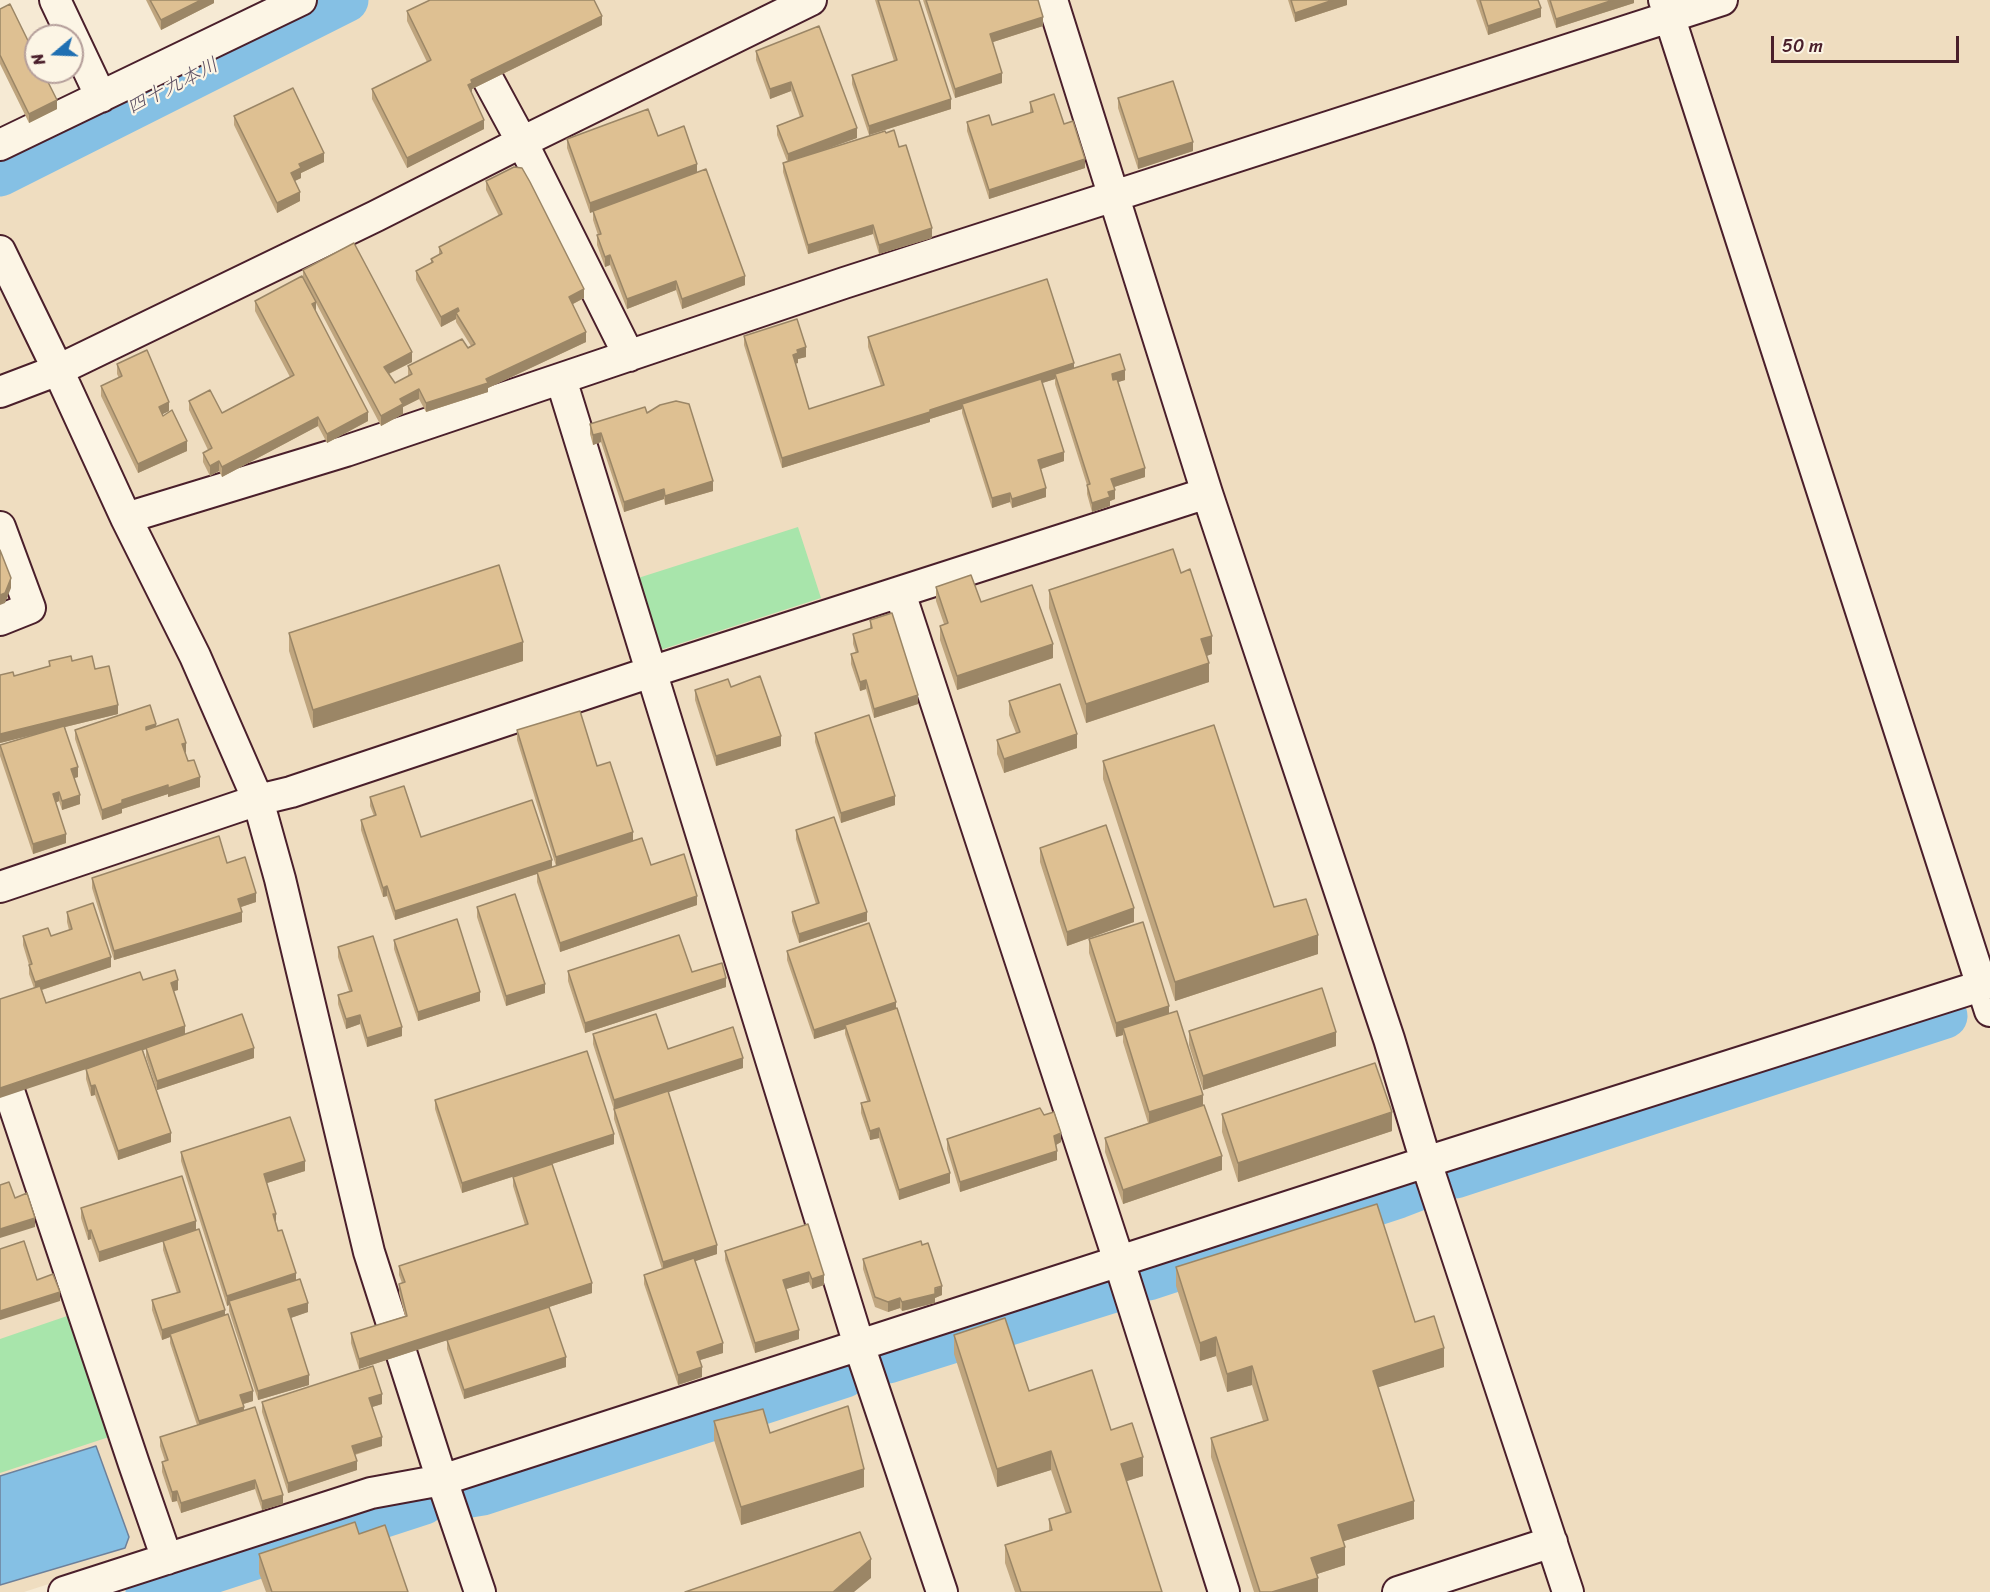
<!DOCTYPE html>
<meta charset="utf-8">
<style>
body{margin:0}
#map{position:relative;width:1990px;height:1592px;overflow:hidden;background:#f6ead4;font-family:Sriracha,sans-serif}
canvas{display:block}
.north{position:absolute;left:24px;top:24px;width:60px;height:60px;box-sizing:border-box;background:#fcf5e5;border:2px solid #b59f9b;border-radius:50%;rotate:251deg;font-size:16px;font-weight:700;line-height:24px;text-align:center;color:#4a1f2b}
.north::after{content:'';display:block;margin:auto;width:21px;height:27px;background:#1f6fb2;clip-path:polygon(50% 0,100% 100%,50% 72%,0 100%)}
.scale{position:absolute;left:1771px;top:36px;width:188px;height:27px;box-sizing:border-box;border:3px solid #4a1f2b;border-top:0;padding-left:8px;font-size:18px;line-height:21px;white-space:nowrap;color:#4a1f2b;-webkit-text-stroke:4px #fcf5e5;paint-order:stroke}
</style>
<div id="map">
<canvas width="1990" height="1592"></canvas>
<div class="north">N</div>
<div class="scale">50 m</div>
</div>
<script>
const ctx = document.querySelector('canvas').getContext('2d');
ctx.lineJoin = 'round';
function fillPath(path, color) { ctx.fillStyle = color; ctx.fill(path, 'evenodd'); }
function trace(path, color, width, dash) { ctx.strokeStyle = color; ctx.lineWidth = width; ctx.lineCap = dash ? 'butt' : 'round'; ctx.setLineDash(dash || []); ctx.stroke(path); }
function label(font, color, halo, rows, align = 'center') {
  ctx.font = font + ' Sriracha,"Klee One",sans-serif'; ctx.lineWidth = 4.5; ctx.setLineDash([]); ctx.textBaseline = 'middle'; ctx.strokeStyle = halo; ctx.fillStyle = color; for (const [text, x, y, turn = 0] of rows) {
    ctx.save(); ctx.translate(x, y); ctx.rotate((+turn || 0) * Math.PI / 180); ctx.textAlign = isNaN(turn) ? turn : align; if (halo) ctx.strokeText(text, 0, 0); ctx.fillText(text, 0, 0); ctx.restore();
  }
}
fillPath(new Path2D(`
 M293,0h1697v1592h-1806l-14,-44 -28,6 -118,38h-24v-1452z`), '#efddc0');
fillPath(new Path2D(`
 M798,527l23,71 -164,53 -22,-72z
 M70,1315l39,122 -109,36v-134z`), '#a8e5ab');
const water = new Path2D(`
 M96,1446l33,91 -4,11 -125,37v-109z`);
fillPath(water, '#85c0e4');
trace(water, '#6d809a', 1.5);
trace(new Path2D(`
 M0,174l346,-174
 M1455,1176l490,-160
 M1148,1278l250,-82 26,-10
 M888,1361l229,-72
 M470,1495l12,-2 363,-118
 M148,1592l276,-90`), '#85c0e4', 45);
const minor = new Path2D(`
 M55,0l46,97
 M445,0l77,142 289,-142
 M1052,0l155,493 182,546 37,123 142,430
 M1664,0l326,1011
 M0,145l301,-145
 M0,251l58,119 68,148 69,138 63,144 22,79 89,373 73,228 984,-318 564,-179
 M561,379l298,966 83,247
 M0,392l58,-22 318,-154 146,-74 107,214
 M126,518l220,-67 498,-168 878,-283
 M0,527l30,81 -30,12
 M900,593l219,668 105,331
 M0,887l258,-87 33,-8 360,-120 556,-179
 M0,1064l134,400 33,95
 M64,1592l307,-99 71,-13 38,112
 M1398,1592l154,-50`);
trace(minor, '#4a1f2b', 34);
trace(minor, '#fcf5e5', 30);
fillPath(new Path2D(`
 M146,0h68v3l-53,27z
 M875,0h44l32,109 -82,26 -17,-51v-9l42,-14z
 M923,0h115l5,26 -50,16 9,41 -47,15z
 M1288,0h59v5l-52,17z
 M1476,0h62l3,17 -53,18z
 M1547,0h87v3l-78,25z
 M0,9l57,100 -28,14 -29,-59z
 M407,11l195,14 -130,64v3l-1,1 13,36 -77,39 -35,-69v-10l55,-27 -20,-41z
 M756,51l101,87 -34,12 63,-17 13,14 33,91 -53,16 -6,-20 -65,20 -25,-82v-9l4,-2 -10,-26v-9l23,-9 -9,-26 -21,8 -14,-39z
 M1118,98l75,53 -55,18 -20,-61z
 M1030,102l34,22 21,44 -96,31 -22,-68v-9l25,3 38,-12z
 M234,116l90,46 -23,11v5l-7,3 6,20 -23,12 -43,-88z
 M658,136l39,37 48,112 -63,24 -6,-19 -49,19 -17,-44 -5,2 -8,-22v-10h1l-5,-15v-9l-3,2 -23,-65v-9z
 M486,181l98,117 -11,6 13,38 -98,46v4l-62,20 -7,-13 -16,8v7l-22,12 -65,-123 -1,8 53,110 -41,22 -9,-17 -96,51 -3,-6 -9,5 -7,-14v-9l5,-3 -19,-40v-9l33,12 68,-36 -35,-66v-10l48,-24v-7l109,92 -23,12 6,9 13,-7v-10l63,-20 -15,-24v-3l-15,8 -25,-47v-9l15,-8v-4l8,-4v-8l60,-31 -13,-26z
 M744,336l62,21 -8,2v4l-3,1 14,45 72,-23 -13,-39v-10l206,31 51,12 -7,2 27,95 -31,10 1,12 -5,2v5l-18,6 -5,-18v-9l-32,-101v-5l-13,4 22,78 -23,8 5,28 -34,11 -2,-6 -18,6 -30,-95v-4l-32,10v3l-148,46 -38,-123z
 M117,364l52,47 -7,3 25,37 -49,22 -37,-77v-10l18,-8 -2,-4z
 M647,413l66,78 -48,14 -1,-6 -40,13 -23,-70 -8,3 -3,-11v-10z
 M1181,573l31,81 -6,2 3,26 -123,41 -37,-115v-18z
 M936,587l45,15 72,56 -96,32 -17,-50v-14l4,-2 -8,-23z
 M870,620l48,84 -44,14 -8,-29 -6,2 -9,-27v-10l5,-1 -3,-9v-10l17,-5z
 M289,633l234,28 -210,67 -24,-77z
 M49,661h23l23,8 23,45 -53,13 13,50 -4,1 6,26 -18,6 -3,-9 -4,2 11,40 -33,11 -33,-98v-11l35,-11 -35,9v-68l14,1 35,-9z
 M731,687l50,59 -65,20 -21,-66v-10z
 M1009,701l68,47 -73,25 -7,-19v-14l19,-7 -7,-18z
 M156,727l30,25 -1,1 3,8 12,26 -32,10v-3l-46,15v4l-20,7 -27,-81v-9z
 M517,730l80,36 36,74 18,25 46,40 -137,47 -23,-70v-8l-142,46 -8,-24 -4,1 -22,-67v-10l13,-4 -4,-10v-9l51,40 131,31 4,-2 -39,-126z
 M815,733l80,72 -54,18 -26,-81z
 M1103,761l171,146 44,47 -143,47 -72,-222z
 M796,830l71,91 -68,22 -7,-22v-9l24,-8 -20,-65z
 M1040,848l94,74 -67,24 -27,-84z
 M227,863l29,39 -15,5 1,15 -128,38 -22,-72v-10z
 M477,907l68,86 -39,13 -29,-89z
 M67,912l44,55 -69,23 4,13 97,-23 35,10 -4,1 11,43 69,24 -97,32 -11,-33v-8l-3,1 28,92 -53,18 -23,-65 -4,1 -5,-17v-10l-52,-81 -5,-14v-9l-6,-20v-9h28l18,-6 -2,-8z
 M1089,939l80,75 34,92 19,64 -99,34 -18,-52v-14l43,-15 -25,-81v-7l-7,2 -27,-84z
 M394,940l86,61 -62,20 -24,-72z
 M338,947l64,89 -35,11 -7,-23 -14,5 -8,-25v-9l11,-4 -11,-34z
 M787,951l109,57 54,175 -51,17 -20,-62 -9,2 -9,-27v-10l6,-2 -22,-67v-5l-31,10 -27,-79z
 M568,971l124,1 34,15 -141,46 -17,-52z
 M1189,1031l147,15 -133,44 -14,-45z
 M593,1034l75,15 75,19 -75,24 49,162 -22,7 28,92 -23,7 2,17 -24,8 -34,-101v-9l18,-6 -48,-150v-9l-21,-66z
 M435,1100l179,44 -62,20 40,129 -107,35 81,39 -102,32 -17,-50v-9l-88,29 -8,-26v-10l54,-17 -6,-23v-9l3,-1 -3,-8v-9l126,-41 -12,-39v-9l24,-8 -75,24 -27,-84z
 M1222,1114l170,17 -154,51 -16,-50z
 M1044,1115l17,27 -5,3 1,15 -97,32 -13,-43v-10z
 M181,1152l124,19 -38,12 9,40h-1l33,89 -18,6 19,67 -51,15 -29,-89v-6l-2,1 -46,-145z
 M81,1208l115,22 29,85 28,86 -10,3 1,6 39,94 -21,6 -7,-21 -74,24 -4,-12 -5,1 -10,-30v-10l3,-1 -5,-15v-9l37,-12 -27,-82v-6l-8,3 -10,-30v-10l25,-7 -14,-43v-9l-64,21 -8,-23 -3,1 -7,-22z
 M808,1224l16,61 -12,4 -3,-7 -23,7 13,50 -44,14 -30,-93v-9z
 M863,1259l79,36 -7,3v5l-33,8 -2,-3 -12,4 -13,-5 -12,-38z
 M1176,1267l239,55 29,45 -66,20 36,132 -70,22 1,24 -28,9 1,18h-64l-43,-135v-19l52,-17 -11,-36 -25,7 -11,-36 -16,5 -24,-75z
 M954,1335l75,56 82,39 32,46 -17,5 36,111h-147l-10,-29v-18l44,-14v-12l17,-5 -15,-44 -54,17 -43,-133z
 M262,1402l120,2 -10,3 10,39 -27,9 2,15 -69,23 -26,-81z
 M714,1421l150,66 -123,38 -27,-85z
 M359,1534l49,58h-142l-7,-19v-19z`), '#bfa57e');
fillPath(new Path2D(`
 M201,0h13v3l-53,27v-10z
 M1333,0h14v5l-52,17v-9z
 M1613,0h21v3l-78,25v-9z
 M1541,8v9l-53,18v-9z
 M602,16v9l-130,64v3l-4,2v-9l3,-5z
 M1043,17v9l-53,17v-9z
 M1002,73v10l-47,15v-9z
 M791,82v9l-21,8v-10z
 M951,99v10l-82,26v-9z
 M57,100v9l-28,14v-9z
 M484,120v9l-77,39v-10z
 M857,128v10l-69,25v-9z
 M1193,142v9l-55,18v-10z
 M324,153v9l-23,11v5l-10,5v-10l8,-9z
 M1085,159v9l-96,31v-9z
 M697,164v9l-107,40v-10z
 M300,192v9l-23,12v-10z
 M873,225v9l-65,20v-9z
 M932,228v10l-53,16v-9z
 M610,255v10l-5,2v-10z
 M745,276v9l-63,24v-10z
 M676,281v9l-49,19v-10z
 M584,289v9l-15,8v-9z
 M316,302v9l-4,-7z
 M458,308v8l-2,-3v6l-15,8v-10z
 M586,332v10l-98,46v4l-62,20v-9l60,-24z
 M806,347v10l-8,2v4l-5,1v-9l4,-5z
 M412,352v10l-28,14v-9z
 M1074,363v9l-19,2v5l-91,29 -2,-4v5l-32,10v3l-148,46v-10z
 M1125,370v10l-13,4v-10z
 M419,389v10l-16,8v7l-22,12v-10l19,-17z
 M169,402v9l-10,5v-9z
 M368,412v9l-41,22v-9z
 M318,417v9l-96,51v-10z
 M601,433v9l-8,3v-10z
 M187,441v10l-49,22v-9z
 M1064,452v9l-26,9v-10z
 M219,461v10l-9,5v-10z
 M1145,468v9l-34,11v-9z
 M713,481v10l-48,14v-9z
 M1046,488v9l-34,11v-9z
 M664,489v10l-40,13v-10z
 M1115,490v9l-5,2v5l-18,6v-9l16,-11z
 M1010,493v9l-18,6v-10z
 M11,578v10l-6,15 -5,2v-10z
 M1212,636v18l-11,4v-19z
 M523,642v19l-210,67v-18z
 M1053,644v14l-96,32v-14z
 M1209,663v19l-123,41v-19z
 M866,680v9l-6,2v-9z
 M918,695v9l-44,14v-9z
 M118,705v9l-118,29v-9z
 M156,724v9l-10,4v-10z
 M1077,734v14l-73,25v-14z
 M781,736v10l-65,20v-10z
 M186,743v9l-4,2v-10z
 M78,767v10l-7,2v-10z
 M200,777v10l-32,10v-9z
 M168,785v9l-46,15v4l-20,7v-10l20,-10z
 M59,792v9l-6,3v-10z
 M80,795v9l-18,6v-9z
 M895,796v9l-54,18v-10z
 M633,832v9l-77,25v-9z
 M66,834v9l-33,11v-10z
 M552,860v9l-157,51v-9z
 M387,886v10l-4,1v-9z
 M256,893v9l-18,6v-9z
 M697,896v9l-137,47v-9z
 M1134,908v14l-67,24v-14z
 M242,912v10l-128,38v-9z
 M867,912v9l-68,22v-9z
 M1318,935v19l-143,47v-19z
 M111,957v10l-76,25v-10z
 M726,978v9l-141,46v-10z
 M178,980v10l-7,2v-9z
 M545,984v9l-39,13v-10z
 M480,992v9l-62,20v-9z
 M896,1002v9l-51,14v4l-31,10v-9z
 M1169,1006v14l-46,8v7l-7,2v-14z
 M360,1015v9l-14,5v-10z
 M185,1026v10l-185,62v-10z
 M402,1027v9l-35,11v-9z
 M1336,1032v14l-133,44v-14z
 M254,1048v10l-97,32v-9z
 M743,1058v10l-129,42v-10z
 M95,1085v10l-4,1v-10z
 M1203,1095v14l-54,17v-14z
 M1392,1112v19l-154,51v-19z
 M879,1128v10l-9,2v-9z
 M171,1133v9l-53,18v-9z
 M1061,1133v9l-7,4v-10z
 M614,1134v10l-152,49v-10z
 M1057,1151v9l-97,32v-10z
 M1222,1156v14l-99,34v-14z
 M305,1161v10l-41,13v-10z
 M950,1173v10l-51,17v-10z
 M273,1214h3v9l-3,1z
 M35,1218v9l-35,11v-9z
 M196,1221v10l-97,31v-10z
 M91,1230v9l-3,1v-9z
 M717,1245v9l-54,18v-10z
 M809,1272v10l-26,8v-10z
 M296,1273v9l-67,19v4l-2,1v-10z
 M824,1275v10l-12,4v-10z
 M592,1283v10l-233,76v-10z
 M942,1286v9l-7,3v5l-33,8v-9z
 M60,1292v9l-60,19v-9z
 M900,1298v10l-12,4v-10z
 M308,1303v9l-20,7v-10z
 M225,1310v10l-55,14v3l-8,3v-10z
 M799,1330v9l-44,14v-10z
 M1216,1337v19l-16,5v-18z
 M723,1343v10l-26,8v-9z
 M1444,1348v19l-71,22v-18z
 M566,1357v10l-102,32v-9z
 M1252,1366v19l-25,7v-18z
 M702,1367v10l-24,8v-10z
 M309,1375v10l-51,15v-9z
 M253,1391v10l-13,4v-10z
 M382,1394v10l-13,4v-10z
 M244,1407v9l-45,15v-10z
 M382,1437v9l-30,9v-9z
 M1051,1451v19l-54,17v-18z
 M1143,1457v19l-22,7v-19z
 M357,1461v9l-69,23v-10z
 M864,1469v18l-123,38v-18z
 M255,1480v9l-74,24v-10z
 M177,1491v10l-5,1v-10z
 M283,1495v9l-21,6v-9z
 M1414,1501v18l-76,24v-18z
 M1345,1547v18l-34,11v-18z
 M871,1559v19l-17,14h-21z
 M1318,1578v14h-46z`), '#9b8666');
const building = new Path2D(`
 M150,0h51l-40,20z
 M430,0h164l8,16 -131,64 1,3 -4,2 16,35 -77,38 -35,-69 59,-29 -24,-49z
 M878,0h41l32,99 -82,27 -17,-51 45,-15z
 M926,0h112l5,17 -53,17 12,39 -47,16z
 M1291,0h42l-38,13z
 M1480,0h58l3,8 -53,18z
 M1550,0h63l-57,19z
 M10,4l26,53v15h7l14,28 -28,14 -29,-59v-46z
 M819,26l38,102 -69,26 -11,-28 26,-10 -12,-34 -21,7 -14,-38z
 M1173,81l20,61 -55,17 -20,-61z
 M293,88l31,65 -25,11 2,4 -10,5 9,19 -23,11 -43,-87z
 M1054,94l10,30 9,-3 12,38 -96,31 -22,-68 22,-7 3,10 41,-13 -3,-10z
 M648,109l10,27 26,-10 13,38 -107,39 -23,-64z
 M894,130l5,17 7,-2 26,83 -53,17 -6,-20 -65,20 -25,-82 102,-32 1,2z
 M514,167l8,1 8,14 54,107 -15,8 17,35 -100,47 2,4 -62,20 -7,-14 -19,10 3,5 -22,12 -78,-146 51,-27 58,109 -28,15 11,16 17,-9 -4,-8 54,-27 6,9 7,-4 -19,-31 3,-2 -1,-3 -17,9 -25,-46 17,-9 -2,-3 11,-6 -3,-6 63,-33 -16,-33z
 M706,169l39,107 -63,23 -6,-18 -49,18 -17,-44 -5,2 -8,-22 4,-1 -8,-23z
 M302,276l14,26 -4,2 56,108 -41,22 -9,-17 -96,50 -3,-6 -9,5 -7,-13 9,-5 -23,-47 21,-11 12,23 72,-38 -39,-74z
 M1047,279l27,84 -144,47v2l-148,46 -38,-122 53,-17 9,28 -9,3 1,3 -5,2 16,54 75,-24 -16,-48z
 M147,350l22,52 -10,5 4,9 9,-6 15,31 -49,23 -37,-78 21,-10 -5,-12z
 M1120,354l5,16 -13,4 1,6 4,-1 28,89 -34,11 4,11 -7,2 2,5 -18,6 -5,-18 3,-1 -35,-110z
 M1041,379l23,73 -26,8 8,28 -34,11 -2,-6 -18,5 -30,-94z
 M676,401l13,3 24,77 -48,15 -1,-7 -40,13 -23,-69 -8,2 -3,-11 55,-17 2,6 13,-8z
 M1173,549l8,24 9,-4 22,67 -11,3 8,24 -123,41 -37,-114z
 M0,550l11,28 -6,15 -5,2z
 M499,565l24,77 -210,68 -24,-77z
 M971,575l10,27 51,-17 21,59 -96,32 -17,-50 8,-3 -12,-36z
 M892,613l26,82 -44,14 -8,-29 -6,2 -9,-28 7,-2 -5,-18 19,-6 -2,-8z
 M71,656l1,5 20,-5 3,13 14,-3 9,39 -118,29v-59l13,-3 1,4 36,-10 -1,-5z
 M760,676l21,60 -65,20 -21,-66 33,-11 3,8z
 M1060,684l17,50 -73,25 -7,-19 23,-8 -11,-31z
 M150,705l6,19 -10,3v3l32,-11 8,24 -4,1 6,17 6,-1 6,17 -32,11v-3l-46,15v3l-20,7 -27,-80z
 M580,711l17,55 13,-4 23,70 -77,25 -39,-127z
 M869,715l26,81 -54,17 -26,-80z
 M1214,725l60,182 32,-8 12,36 -143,47 -72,-221z
 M64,726l14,41 -7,2 9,26 -18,6 -3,-9 -6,2 13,40 -33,10 -33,-99z
 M404,786l17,51 111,-37 20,60 -157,51 -8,-25 -4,2 -22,-68 15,-5 -6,-18z
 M834,817l33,95 -68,22 -7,-22 27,-9 -23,-73z
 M1106,825l28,83 -67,24 -27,-84z
 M219,836l8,27 18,-6 11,36 -18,6 4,13 -128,39 -22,-73z
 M642,838l9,27 33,-11 13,42 -137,47 -23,-71z
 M515,894l30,90 -39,12 -29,-89z
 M93,903l18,54 -76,25 -6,-17 3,-1 -9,-28 25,-8 3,8 21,-7 -5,-17z
 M457,919l23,73 -62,20 -24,-72z
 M1143,922l26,84 -53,17 -27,-84z
 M869,923l27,79 -82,28 -27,-79z
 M679,935l13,37 30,-9 4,15 -141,45 -17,-52z
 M373,936l29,91 -35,11 -7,-23 -14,4 -8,-24 14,-4 -14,-44z
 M175,970l3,10 -7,3 14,43 -185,62v-89l40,-13 6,17 94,-31 3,8z
 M1322,988l14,44 -133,44 -14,-45z
 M897,1008l53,165 -51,17 -20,-62 -9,3 -9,-28 9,-2 -25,-76z
 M1177,1011l26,84 -54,17 -26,-84z
 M242,1014l12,34 -97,33 -11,-33z
 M656,1014l12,35 65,-22 10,31 -129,42 -21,-66z
 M142,1049l29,84 -53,18 -23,-66 -4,1 -5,-17z
 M587,1051l27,83 -152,49 -27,-83z
 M1375,1063l17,49 -154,51 -16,-49z
 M668,1091l49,154 -54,17 -49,-153z
 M1204,1105l18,51 -99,34 -18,-52z
 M1040,1108l4,7 10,-3 7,21 -7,3 3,15 -97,31 -13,-43z
 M290,1117l15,44 -41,13 12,40h-3l5,17 4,-1 14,43 -69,23 -46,-144z
 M552,1164l40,119 -233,76 -8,-26 56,-17 -8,-32 6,-2 -6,-16 129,-42 -15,-47z
 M182,1176l14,45 -97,31 -8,-22 -3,1 -7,-23z
 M9,1182l6,16 12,-5 8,25 -35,11v-44z
 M1377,1204l38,118 19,-6 10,32 -71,23 41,130 -76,24 7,22 -34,11 7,20 -46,14h-12l-49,-154 57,-18 -16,-54 -25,8 -11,-37 -16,6 -24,-76z
 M808,1224l16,51 -12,4 -3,-7 -26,8 16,50 -44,13 -30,-92z
 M199,1229l26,81 -63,20 -10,-30 28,-8 -17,-51z
 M24,1241l13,39 16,-6 7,18 -60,19v-62z
 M921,1241l1,4 6,-2 14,43 -7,2v6l-33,8 -2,-4 -12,4 -13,-5 -12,-38z
 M694,1258l29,85 -26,9 5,15 -24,8 -34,-100z
 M300,1279l8,24 -20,6 21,66 -51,16 -29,-90z
 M549,1307l17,50 -102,33 -17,-50z
 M228,1314l25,77 -13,4 4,12 -45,14 -29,-87z
 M1005,1318l24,73 63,-21 19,60 21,-7 11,34 -22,7 41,128h-141l-16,-47 47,-15 -3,-11 22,-7 -20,-61 -54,18 -43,-134z
 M373,1366l9,28 -13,4 13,39 -30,9 5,15 -69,22 -26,-81z
 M848,1406l16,63 -123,38 -27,-86 49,-12 7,24z
 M255,1407l28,88 -21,6 -7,-21 -74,23 -4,-12 -5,1 -10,-30 6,-2 -8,-23z
 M355,1522l4,12 26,-9 23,67h-136l-13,-38z
 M860,1532l11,27 -38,33h-148z`);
fillPath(building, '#dec092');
trace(building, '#9b8666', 1.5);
label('italic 20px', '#5c4f62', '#fcf5e5', [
 ["四十九本川",173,87,-27]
]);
</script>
